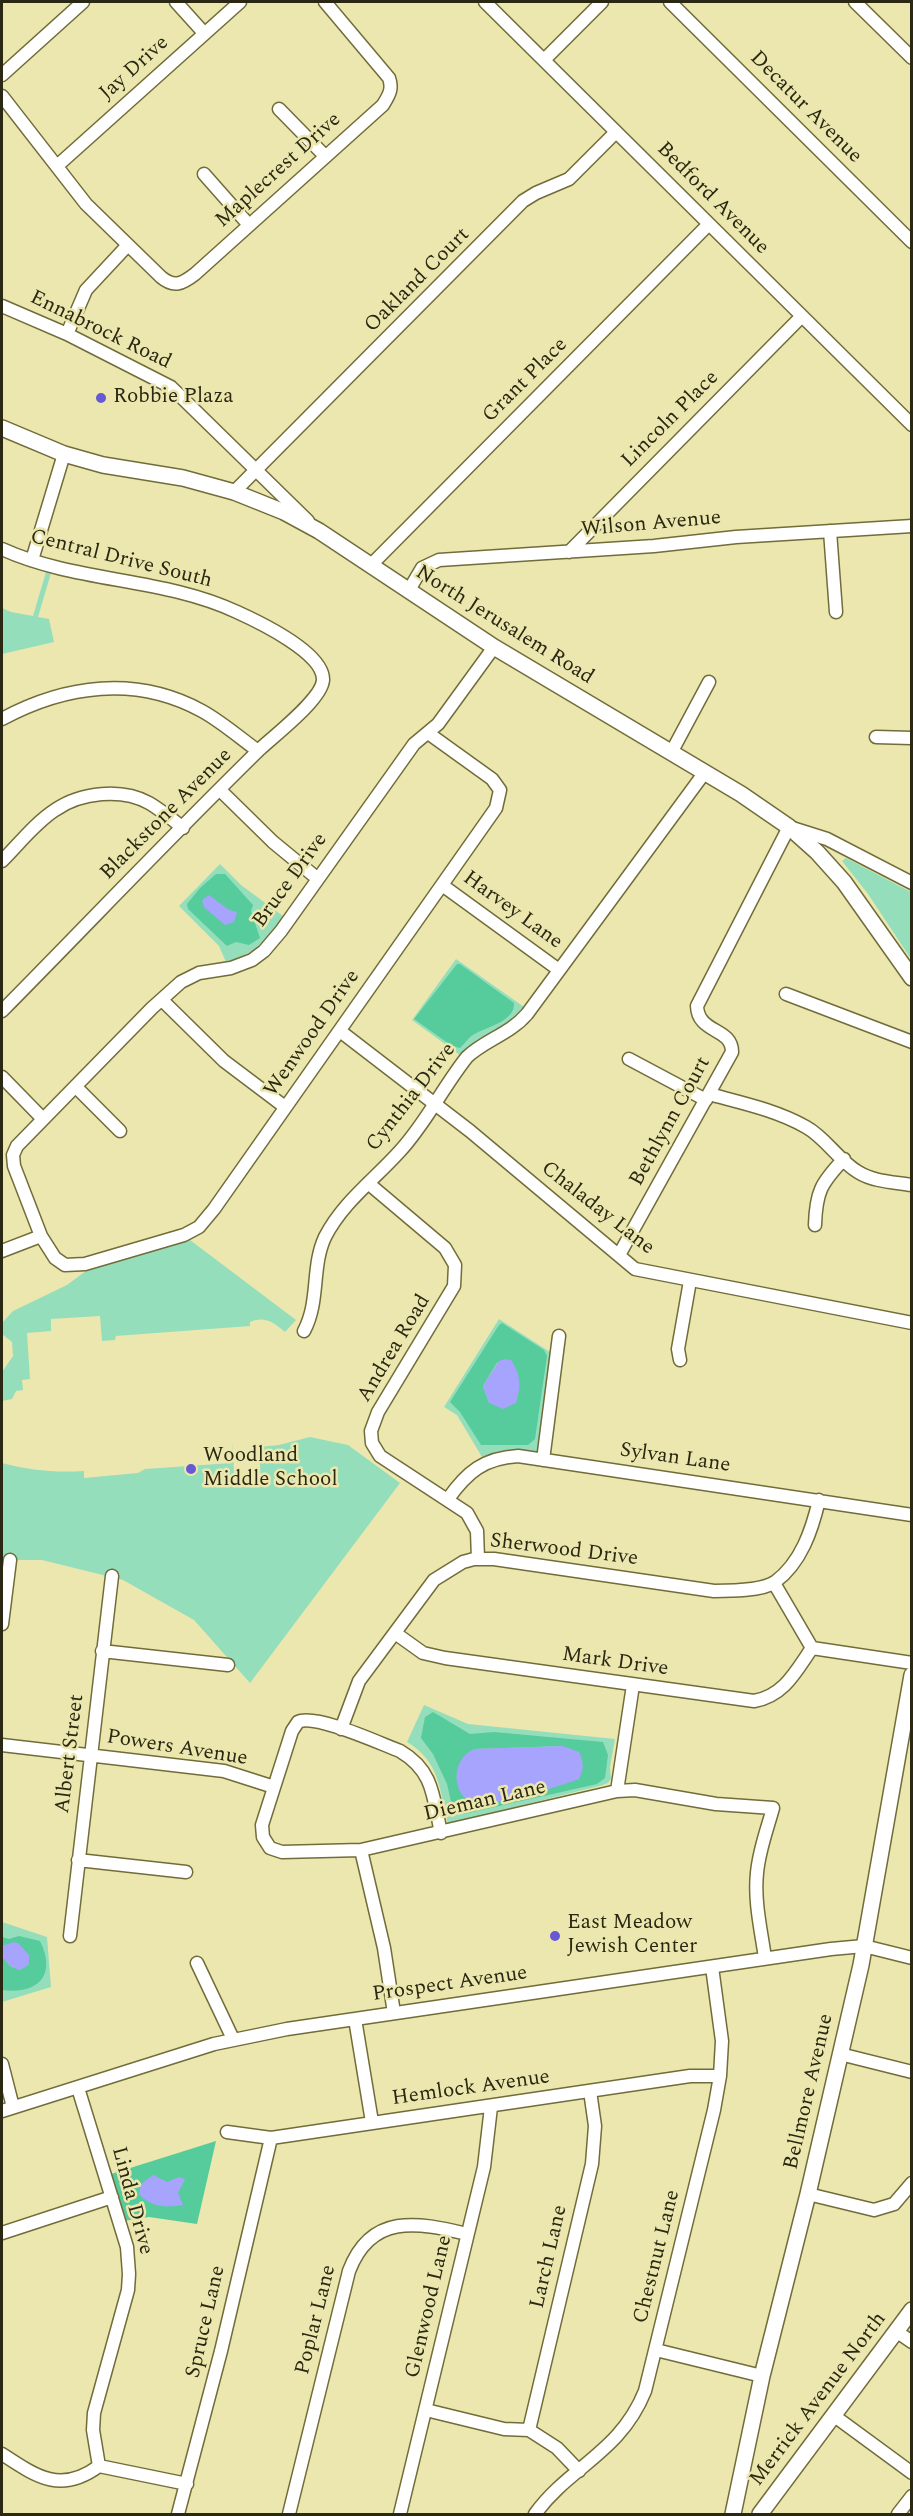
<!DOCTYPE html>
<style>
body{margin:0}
#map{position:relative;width:913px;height:2516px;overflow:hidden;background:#ebe7af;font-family:Spectral,serif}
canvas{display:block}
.frame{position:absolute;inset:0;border:3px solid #2a2812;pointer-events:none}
</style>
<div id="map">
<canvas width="913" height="2516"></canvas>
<div class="frame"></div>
</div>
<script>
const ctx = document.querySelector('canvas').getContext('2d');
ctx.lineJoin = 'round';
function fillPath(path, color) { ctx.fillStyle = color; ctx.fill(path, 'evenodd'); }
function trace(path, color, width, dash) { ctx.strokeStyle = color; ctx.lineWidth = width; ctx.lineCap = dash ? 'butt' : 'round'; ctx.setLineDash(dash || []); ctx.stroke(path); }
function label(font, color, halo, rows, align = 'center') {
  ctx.font = font + ' Spectral,serif'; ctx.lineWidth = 5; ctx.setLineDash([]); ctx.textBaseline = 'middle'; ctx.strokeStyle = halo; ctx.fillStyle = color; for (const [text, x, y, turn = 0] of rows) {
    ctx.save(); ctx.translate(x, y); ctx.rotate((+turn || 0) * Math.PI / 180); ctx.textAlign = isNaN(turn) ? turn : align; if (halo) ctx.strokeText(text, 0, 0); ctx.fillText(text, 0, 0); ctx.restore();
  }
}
fillPath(new Path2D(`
 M46,572l5,1 -13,44 11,2 5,23 -52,12v-46l9,4 22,4z
 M846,858l65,34v67l-43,-65 -26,-33z
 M220,864l21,21 42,31c-17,25 -27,37 -57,46l-7,-16 -40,-40z
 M456,959l68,48c-18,22 -44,29 -64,48l-48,-35z
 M190,1240l106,80 -11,12c-12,-10 -20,-16 -35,-10v4l-134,10 -1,4 -13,1 -2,-25 -49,3v12l-24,2 3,46 -8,1 1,10 -7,1 -4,8 -10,2v-29l11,-16 -1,-14 -10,-8v-11l11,-12 54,-26 19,-14z
 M499,1319l51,33 -13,101 -36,-2 -19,6 -25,-42 -13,-8z
 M310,1437l38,8 52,38 -150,200 -56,-63 -71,-40 -81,-20h-40v-97c27,7 53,10 82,8v7l54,-5 7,-4 87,-6v-20l3,41 26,-1 -2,-36 20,-2z
 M424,1705l44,19 147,15 -5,28 1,12 -3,4 -5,2 -155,39c-9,-36 -8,-62 -41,-82z
 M2,1922l45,15 4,50 -49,15z`), '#95debc');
fillPath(new Path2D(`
 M216,874h9l28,31 -2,6 9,27 -11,7 -13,-3 -9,4 -39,-37 -1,-5 13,-16z
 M457,964h3l54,39c1,20 -31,24 -44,34 -3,3 -6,7 -10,11l-8,-2 -38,-27z
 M502,1323l42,27 3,6 -12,83 -7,6h-47l-21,-33 -10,-10 49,-77zM498,1361l-9,42 -6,-17z
 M433,1712l37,22 24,-2 109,10 5,13 -3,23 -8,6 -133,30 -11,-4 -6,-26 -14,-30 -12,-16 4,-21zM563,1746l-33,50 -55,9 -1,-56z
 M19,1936l21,5c17,34 -2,54 -38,49v-34l8,10 10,4 9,-6 -15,-21 -12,3v-9l7,2z
 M216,2141l-19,83 -48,-7 -26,4 -15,-46z`), '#56cb9b');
fillPath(new Path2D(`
 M209,895l20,15 8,2 -3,10 -9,3 -21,-18 -2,-7z
 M505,1359l6,1c10,14 10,27 5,43l-13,6 -14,-6 -6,-17 16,-25z
 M563,1746l16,6c5,11 5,16 0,27 -35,12 -67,22 -104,26 -24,-10 -25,-45 -1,-56z
 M14,1942l4,1 11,12v9l-9,6c-13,-4 -19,-10 -18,-24z
 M153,2175l14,7 12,-5 6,2 -7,14 5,12c-17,3 -32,2 -44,-11l2,-10z`), '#a6a4fd');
const minor = new Path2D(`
 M176,2l28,31
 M485,2l427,423
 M670,2l242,240
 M855,2l57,56
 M544,60l58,-58
 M2,75l81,-73
 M2,96l84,108 75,73c13,11 21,7 34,-3l188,-169c6,-10 10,-16 6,-27l-64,-76
 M279,109l46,47
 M57,166l183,-164
 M204,174l45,51
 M2,306l65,28 104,53 137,134
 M67,334l19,-44 41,-44
 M234,492l289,-291 13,-8 33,-14 47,-47
 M830,531l6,81
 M2,549c75,34 160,28 235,63 22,10 87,41 86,68 -1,19 -48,55 -63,69 -88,86 -172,175 -258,262
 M569,552l233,-236
 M32,560l32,-106
 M371,565l338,-341
 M409,590l13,-22 17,-8 215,-14 82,-9 176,-11
 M2,719c63,-34 134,-44 200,-8 20,11 38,27 56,40
 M428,733l64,46 8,11 -4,18 -282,401 -15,18 -15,8 -99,29 -20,1 -10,-7 -14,-22 -27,-70 -1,-11 4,-9 135,-138 29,-26 18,-9 32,-5 21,-8 12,-9 17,-20 133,-187 24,-20 56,-77
 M876,737l36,1
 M671,753l38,-71
 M220,790l53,52 45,37
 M2,861c17,-17 33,-38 53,-51 26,-18 67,-22 94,-7 12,7 23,16 34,25
 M442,885l117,85
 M786,994l126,48
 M162,1000l62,61 61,46
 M340,1031l130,100 165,138 277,54
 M629,1059l77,41
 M2,1077l41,42
 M76,1087l44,44
 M709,1094c33,9 67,16 97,33 20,11 32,33 52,45 16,10 36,10 54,13
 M368,1183l77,65 10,17 -1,21 -76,126 -7,19 1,12 8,13 87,57 10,18 1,28
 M815,1225c1,-33 6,-42 29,-66
 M2,1251l39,-15
 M619,1255l113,-203c0,-25 -34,-18 -35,-46l92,-179 38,12 85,44
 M304,1331c16,-30 7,-64 21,-94 18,-35 49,-57 75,-86 26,-28 43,-64 67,-94 18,-17 43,-23 60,-43l178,-242
 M680,1360l-2,-11 12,-68
 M543,1460l16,-124
 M448,1499c19,-27 36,-41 70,-43l394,59
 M774,1583l38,65 100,15
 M2,1624l8,-64
 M395,1633l28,20 22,5 309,43c30,-5 42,-30 58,-53
 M102,1651l126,14
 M341,1729l18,-48 75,-101 29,-18 11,-3h20l220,32c16,0 48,0 61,-9 26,-19 37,-52 44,-82
 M2,1745l222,26 50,16
 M617,1791l16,-106
 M441,1833c-8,-36 -7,-62 -41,-82 -19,-7 -85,-38 -102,-29l-6,9 -30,94 1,12 7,11 12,4 79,-2 256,-59 18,-1 81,14 57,4c-6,22 -14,42 -16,65 -3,28 4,57 8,85
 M361,1850l23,98 10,65
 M78,1860l108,12
 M70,1936l42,-360
 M197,1963l36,76
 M355,2019l17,103
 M840,2054l72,18
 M2,2064l11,43
 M78,2088l49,159 2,27 -1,16 -34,123 -1,17 6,36
 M2,2111l212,-67 73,-15 544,-80 33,-3 48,12
 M227,2132l44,6 419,-62h30
 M808,2194l66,16 20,-6 18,-21
 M2,2233l110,-36
 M896,2331l16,11
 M656,2350l106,26
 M426,2410l78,19 25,1 28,18 22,23
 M833,2415l79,58
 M529,2430l63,-266 3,-38 -5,-35
 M2,2454c35,23 59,40 97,12l88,18
 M178,2514l43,-163 50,-213
 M289,2514l60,-243c22,-58 68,-49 118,-37
 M400,2514l84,-347 7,-60
 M535,2514c35,-48 85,-61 110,-123l69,-281 6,-34 2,-35 -10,-74
 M898,2514l14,-18`);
const major = new Path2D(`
 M2,428l62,26 39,11 80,13 51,14 50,20 35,19 175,116 247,147 48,33 28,25 27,30 68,96
 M733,2514l29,-138 46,-182 53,-229 51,-290
 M760,2514l152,-204`);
trace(minor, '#716c39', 15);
trace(major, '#716c39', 18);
trace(minor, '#fff', 12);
trace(major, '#fff', 15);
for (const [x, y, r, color] of [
 [101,398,6,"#6759d3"],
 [191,1469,6,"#6759d3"],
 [555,1936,6,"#6759d3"]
]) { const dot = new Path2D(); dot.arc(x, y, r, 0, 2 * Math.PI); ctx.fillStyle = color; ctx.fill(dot); trace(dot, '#ebe7af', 2); }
label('21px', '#2a2812', '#ebe7af', [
 ["Jay Drive",135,69,-42],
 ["Decatur Avenue",805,108,45],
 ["Maplecrest Drive",279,171,-42],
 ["Bedford Avenue",712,199,45],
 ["Oakland Court",418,281,-45],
 ["Ennabrock Road",100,331,26],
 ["Grant Place",526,381,-45],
 ["Lincoln Place",671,420,-45],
 ["Wilson Avenue",651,525,-5],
 ["Central Drive South",121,560,14],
 ["North Jerusalem Road",504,626,32],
 ["Blackstone Avenue",167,815,-45],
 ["Bruce Drive",291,881,-54],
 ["Harvey Lane",512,911,36],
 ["Wenwood Drive",313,1034,-55],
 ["Cynthia Drive",412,1098,-52],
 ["Bethlynn Court",671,1122,-61],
 ["Chaladay Lane",597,1209,38],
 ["Andrea Road",395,1349,-59],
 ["Sylvan Lane",675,1459,8],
 ["Sherwood Drive",564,1551,7],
 ["Mark Drive",615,1663,8],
 ["Powers Avenue",177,1749,9],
 ["Albert Street",71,1754,-83],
 ["Dieman Lane",485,1802,-13],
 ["Prospect Avenue",450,1985,-8],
 ["Hemlock Avenue",471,2089,-8],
 ["Bellmore Avenue",810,2092,-77],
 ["Linda Drive",131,2201,75],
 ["Larch Lane",550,2257,-77],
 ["Chestnut Lane",658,2257,-76],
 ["Glenwood Lane",430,2307,-77],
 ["Poplar Lane",317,2320,-76],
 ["Spruce Lane",207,2322,-77],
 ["Merrick Avenue North",819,2400,-53]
]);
label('21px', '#2a2812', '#ebe7af', [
 ["Robbie Plaza",113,398],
 ["Woodland",203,1457],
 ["Middle School",203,1481],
 ["East Meadow",567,1924],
 ["Jewish Center",567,1948]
], 'left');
</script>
